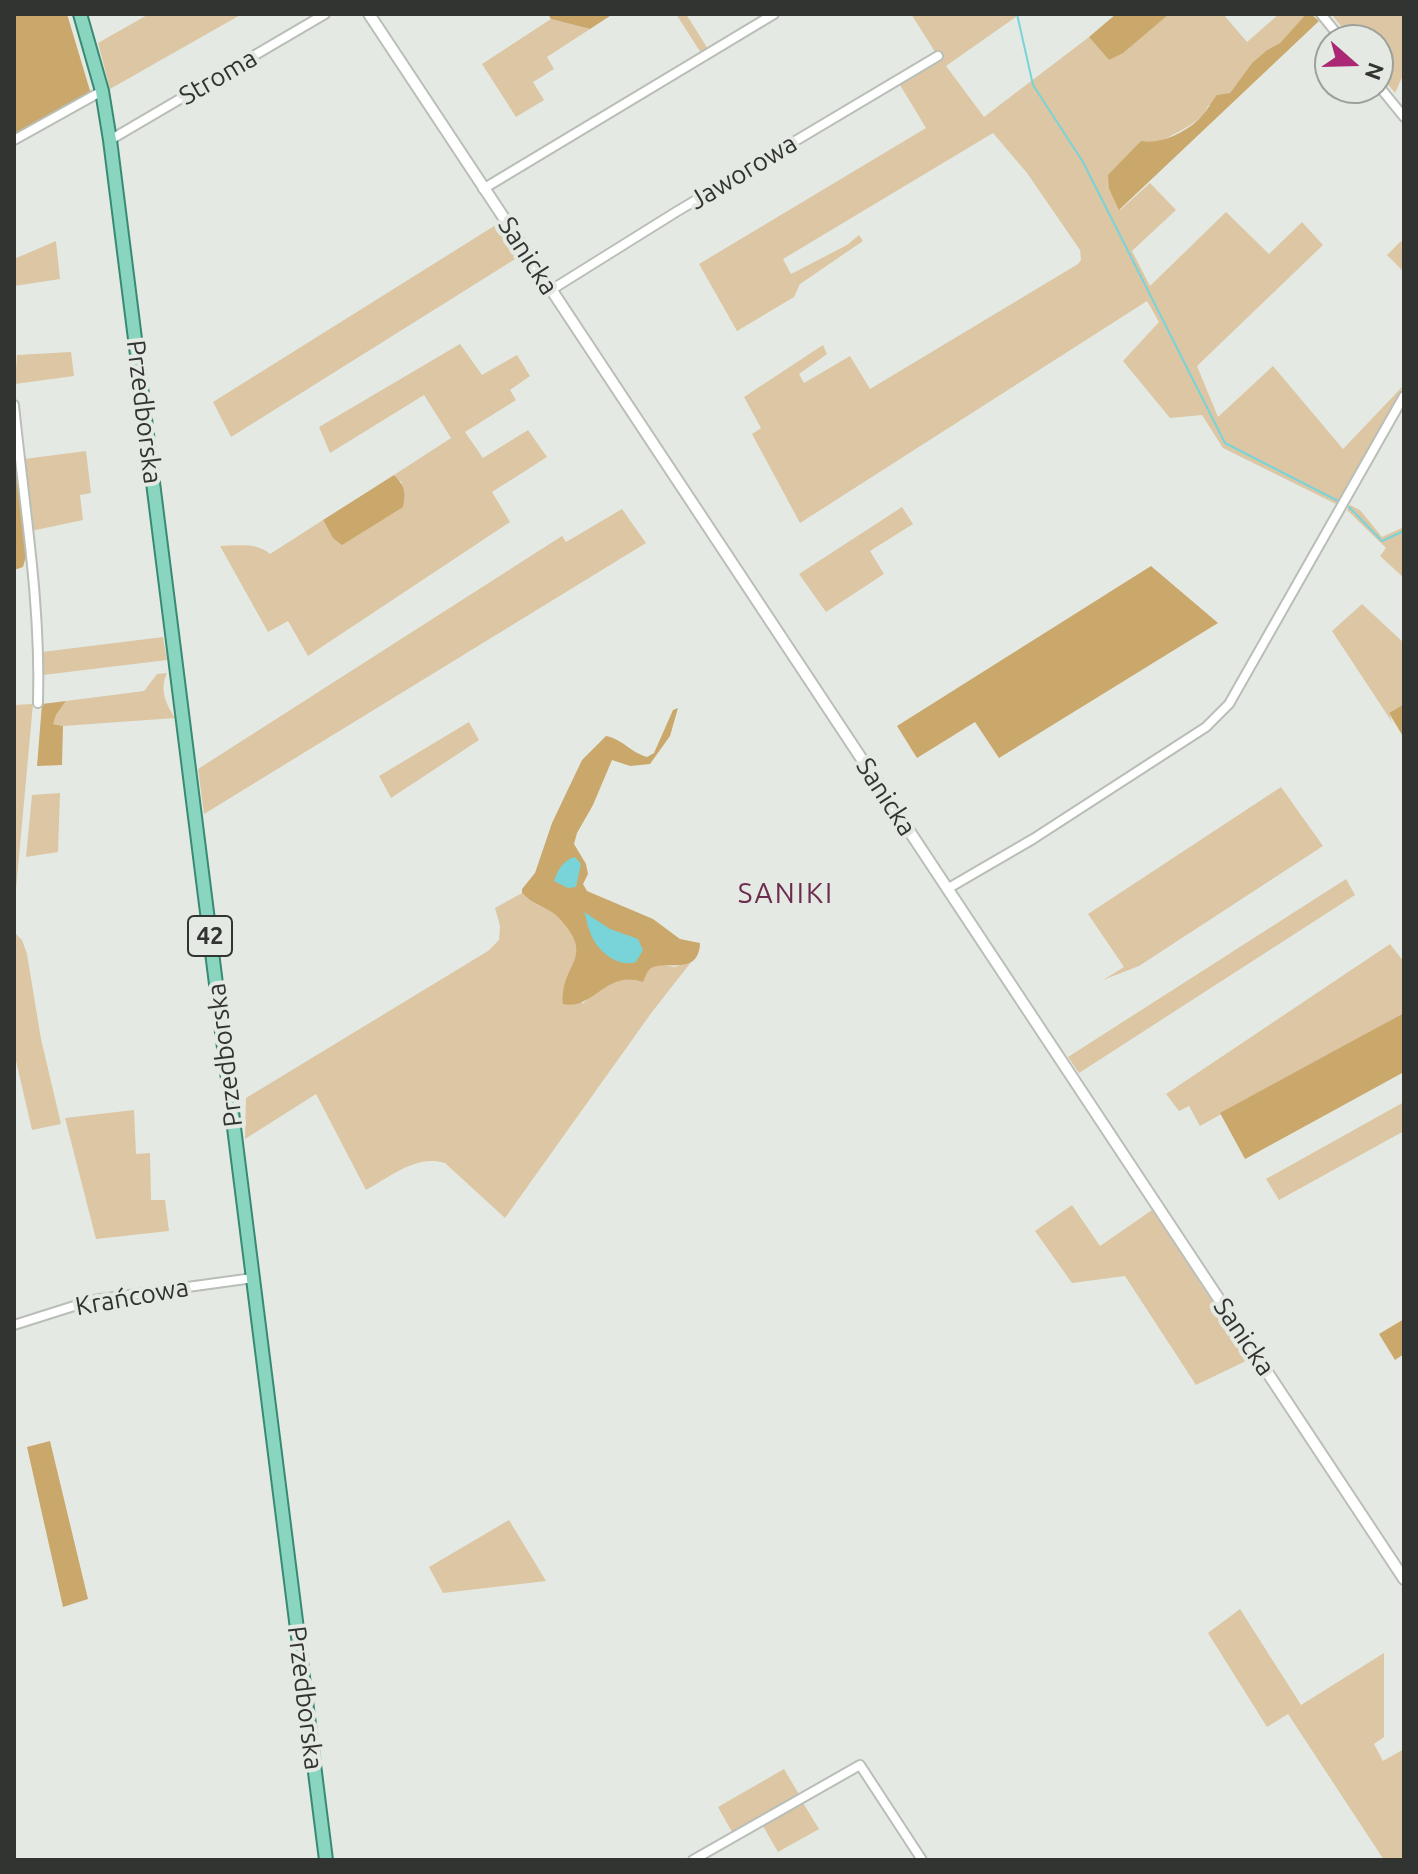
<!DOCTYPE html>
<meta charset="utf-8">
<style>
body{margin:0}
#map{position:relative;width:1418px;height:1874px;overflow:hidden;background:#e4eae3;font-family:Ubuntu,sans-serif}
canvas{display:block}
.frame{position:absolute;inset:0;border:16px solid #323431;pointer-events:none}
.north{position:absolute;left:1314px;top:24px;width:80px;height:80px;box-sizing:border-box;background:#e4eae3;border:2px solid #9da19c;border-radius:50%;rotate:110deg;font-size:22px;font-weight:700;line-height:32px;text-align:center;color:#323431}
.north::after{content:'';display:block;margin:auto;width:28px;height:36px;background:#aa2874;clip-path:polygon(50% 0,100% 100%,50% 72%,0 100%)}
</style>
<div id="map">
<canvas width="1418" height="1874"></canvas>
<div class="frame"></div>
<div class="north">N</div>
</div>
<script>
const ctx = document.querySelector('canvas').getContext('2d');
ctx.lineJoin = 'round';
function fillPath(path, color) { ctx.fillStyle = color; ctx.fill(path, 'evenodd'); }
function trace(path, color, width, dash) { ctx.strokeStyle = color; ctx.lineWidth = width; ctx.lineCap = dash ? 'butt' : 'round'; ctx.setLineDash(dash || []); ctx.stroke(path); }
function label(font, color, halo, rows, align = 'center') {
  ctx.font = font + ' Ubuntu,sans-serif'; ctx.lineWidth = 8; ctx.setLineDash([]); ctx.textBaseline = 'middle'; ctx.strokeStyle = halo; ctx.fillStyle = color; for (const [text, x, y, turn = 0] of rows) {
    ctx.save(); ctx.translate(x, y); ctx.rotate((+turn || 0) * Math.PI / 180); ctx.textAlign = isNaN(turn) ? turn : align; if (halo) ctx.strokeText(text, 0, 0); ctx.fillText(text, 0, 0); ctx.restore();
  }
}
fillPath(new Path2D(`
 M149,14h93l-132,75 -12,-46z
 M676,14h10l22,35 -7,4z
 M911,14h109l-74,52 38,51 105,-80 20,23 60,-46h54l24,28 32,-28h27l-26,29 -13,7 -15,13 -22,30 -22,13 -5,10 -14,10 -33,18 -16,-2 -31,47 11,21 30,-27 26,27 -44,41 18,35 76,-74 43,42 33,-32 21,23 -126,121 21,51 55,-51 70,83 61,-64 -66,120 -115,-57 -21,-33 -32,3 -47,-57 36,-39 -12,-21 -347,222 -48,-89 9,-6 -17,-31 79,-52 4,9 -28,20 5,9 46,-27 20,33 208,-125 3,-4 -1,-10 -53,-77 -34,-40 -210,126 8,15 56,-29 12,-10 4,6 -63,43 -6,13 -57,34 -38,-67 227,-136 -26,-43 41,-24z
 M1334,14h70v59l-9,20 -17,-21v-32h-26l-19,-24z
 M551,19l39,10 -43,28 7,12 -21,13 11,18 -28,17 -34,-53z
 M499,223l21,33 -289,181 -18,-35z
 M56,241l4,38 -46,7v-27z
 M1401,241l3,3v28l-17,-17z
 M460,344l22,31 35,-20 13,21 -20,14 6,10 -51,32 18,26 45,-28 19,27 -55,35 18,30 -202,134 -20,-35 -20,11 -48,-86c17,0 36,-4 50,8l53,-34 10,18 69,-55 -8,-8 57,-37 -27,-43 -94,58 -11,-26z
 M71,352l3,24 -59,8 2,-29z
 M86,451l5,42 -11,2 3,25 -52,11 -7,-72z
 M1350,505l10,5 22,27 22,-10v51l-24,-22 6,-8 -39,-38z
 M902,507l11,17 -43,27 14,23 -58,38 -27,-38z
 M622,509l24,34 -442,271 -6,-45 364,-233 4,6z
 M1362,604l42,39v61l-15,9 3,9 -60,-91z
 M163,637l4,23 -124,15 -1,-23z
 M167,673c-8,17 -1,31 8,45l-112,8 -10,-2 3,-9 10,-14 78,-10 13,-17z
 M33,704l-19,207v-206z
 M469,722l10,18 -88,58 -12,-22z
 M1281,787l42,59 -184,120 -36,14 21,-13 -36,-53z
 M60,793l-2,59 -32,5 6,-62z
 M1346,879l9,16 -276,178 -11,-16z
 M522,893c10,12 21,13 33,21 29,20 25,59 27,90l23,-19 19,-7h9l26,-14 16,3 17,-6 -40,51 -147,206 -60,-55c-28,-9 -54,13 -79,27l-50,-96 -71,45 1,-41 242,-147 11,-11 1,-14 -5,-18z
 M16,934l6,6 5,14 14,85 20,85 -29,6 -18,-78z
 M1390,944l14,18v51l-204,113 -11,-20 -10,5 -13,-17z
 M1404,1102v29l-125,69 -13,-21z
 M134,1110l2,44 14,-1 1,47h14l4,31 -73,8 -31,-121z
 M1072,1205l28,41 52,-36 98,149 -54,26 -71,-109 -53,7 -37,-52z
 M509,1520l37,61 -103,12 -14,-26z
 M1240,1609l61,96 83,-52v84l-10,7 9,17 21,-12v111h-20l-96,-146 -21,13 -59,-94z
 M784,1769l16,27 -68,36 -14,-25z
 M803,1803l16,26 -41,23 -15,-26z`), '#dcc6a3');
fillPath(new Path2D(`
 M14,14h53l24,80 -77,40z
 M548,14h65l-23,15 -39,-10z
 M1116,14h53l-46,39 -14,7 -20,-23z
 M1306,14h5l8,7 -200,189 -10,-21 -1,-14 33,-34c19,4 46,-9 60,-24 6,-6 10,-15 16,-22l13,-2 22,-30 15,-13 13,-7z
 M14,448l13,105 -4,14 -9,3z
 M394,475c11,11 12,18 9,32l-61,38 -9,-7 -10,-18z
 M1151,566l67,57 -219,135 -24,-36 -58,36 -20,-32z
 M66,701l-10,14 -3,9 10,2 -1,39 -25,1 5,-62z
 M1404,704v34l-15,-25z
 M678,708l-8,28 -20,28 -20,2 -18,-6 -19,45 -16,28 -3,11 12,20 2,10 -5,10 4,7 66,28 27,20 20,4c-1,36 -39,14 -51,27 -3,3 -4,8 -6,12 -37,-13 -50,29 -80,22 -3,-42 35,-45 -5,-87 -10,-10 -26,-12 -36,-24v-4l13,-16 17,-50 30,-63 24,-24c18,4 24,16 41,21l7,-4 19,-43z
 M1404,1013v59l-159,87 -25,-46z
 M1404,1319v35l-9,6 -16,-26z
 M50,1441l38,158 -25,8 -36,-160z`), '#caa76b');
fillPath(new Path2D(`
 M575,857l6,7 -5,23 -8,1 -14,-7c3,-10 10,-22 21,-24z
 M584,912l26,17 28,10 5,11 -7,12c-19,6 -40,-12 -46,-30 -3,-7 -3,-13 -6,-20z`), '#79d4d9');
trace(new Path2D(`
 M1017,14l16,71 50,77 142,281 115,59
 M1349,507l33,34 22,-10`), '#79d4d9', 2);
const minor = new Path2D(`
 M1321,14l21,26
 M1378,85l26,32
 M14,140l88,-49
 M110,140l215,-126
 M483,189l291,-175
 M551,290l125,-78 262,-156
 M14,405c10,99 27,198 24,298
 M947,889l86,-50 173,-112 23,-23 175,-308
 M14,1325l79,-25 160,-22
 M693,1860l167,-95 62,95`);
const tertiary = new Path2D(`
 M369,14l1035,1565`);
const primary = new Path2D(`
 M80,14l22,77 8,49 216,1720`);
trace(minor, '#b9beb7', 12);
trace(tertiary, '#b9beb7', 14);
trace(primary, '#388a73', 16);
trace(minor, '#fff', 8);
trace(tertiary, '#fff', 10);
trace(primary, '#89d5c0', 12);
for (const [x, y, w] of [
 [210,936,44]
]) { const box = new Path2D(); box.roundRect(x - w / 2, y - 20, w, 40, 6); ctx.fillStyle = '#e4eae3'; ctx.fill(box); trace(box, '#323431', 2); }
label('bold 24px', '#323431', null, [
 ["42",210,936]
]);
label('26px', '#323431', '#e4eae3', [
 ["Stroma",218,77,-30],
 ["Jaworowa",743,172,-31],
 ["Sanicka",528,256,57],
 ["Przedborska",144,412,83],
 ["Sanicka",886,797,57],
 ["Przedborska",225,1055,-97],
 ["Krańcowa",132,1297,-10],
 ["Sanicka",1244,1337,56],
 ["Przedborska",305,1698,83]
]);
ctx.letterSpacing = '2px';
label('28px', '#6c2c4e', '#e4eae3', [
 ["SANIKI",786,894]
]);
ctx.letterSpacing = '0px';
</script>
